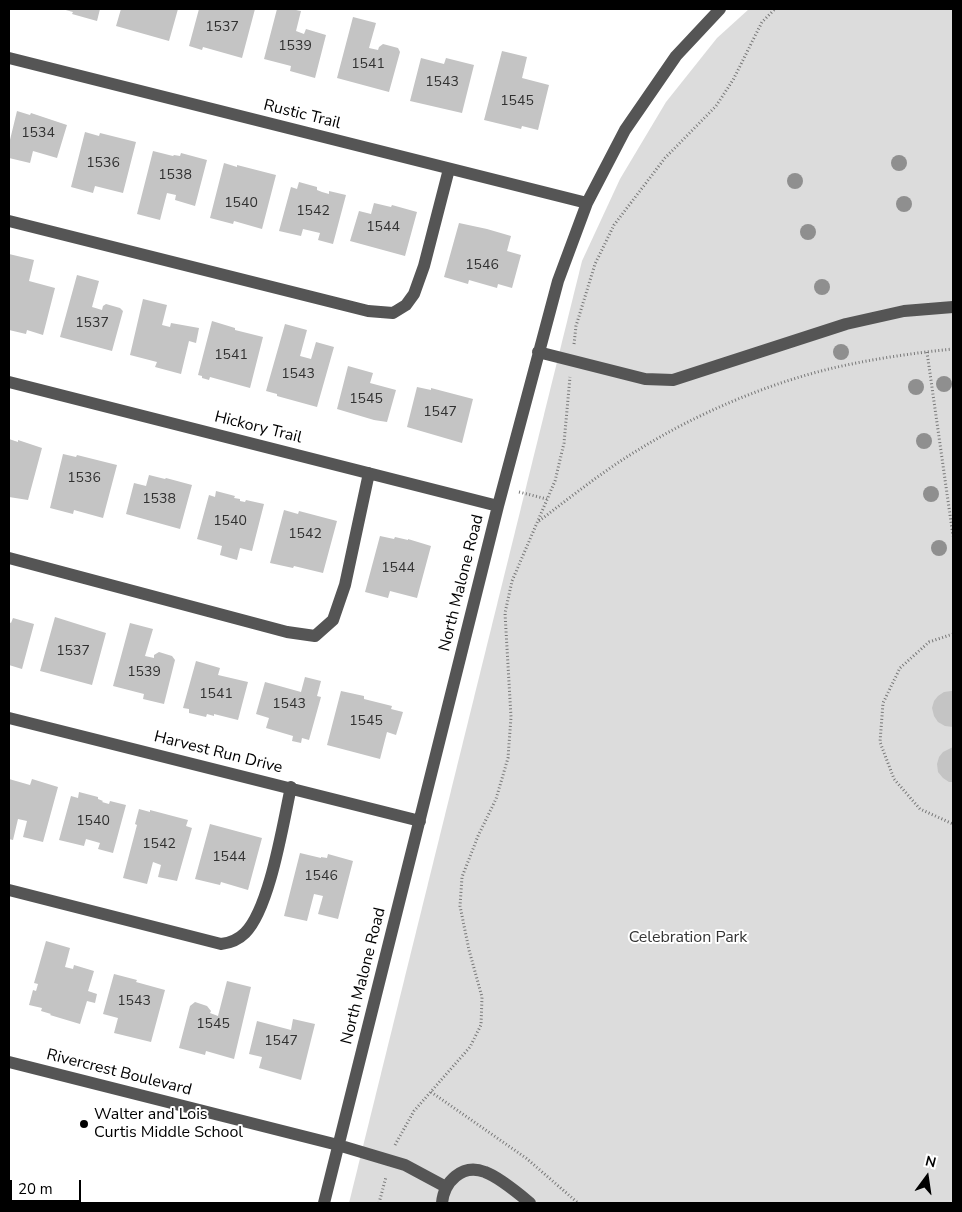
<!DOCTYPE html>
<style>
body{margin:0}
#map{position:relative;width:962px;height:1212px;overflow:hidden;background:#fff;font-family:"Nunito Sans",sans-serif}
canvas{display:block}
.frame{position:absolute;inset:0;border:10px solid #000;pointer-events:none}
.north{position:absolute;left:902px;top:1152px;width:50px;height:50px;-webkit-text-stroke:4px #fff;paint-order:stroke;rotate:14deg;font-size:14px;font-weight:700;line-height:20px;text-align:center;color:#000}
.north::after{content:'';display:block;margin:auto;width:18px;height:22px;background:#000;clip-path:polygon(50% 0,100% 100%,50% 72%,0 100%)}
.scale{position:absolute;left:10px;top:1180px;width:71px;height:22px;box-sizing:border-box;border:2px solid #000;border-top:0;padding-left:6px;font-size:15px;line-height:18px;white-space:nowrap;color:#000;-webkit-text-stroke:4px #fff;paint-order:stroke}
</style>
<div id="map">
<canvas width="962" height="1212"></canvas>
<div class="frame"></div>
<div class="north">N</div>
<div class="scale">20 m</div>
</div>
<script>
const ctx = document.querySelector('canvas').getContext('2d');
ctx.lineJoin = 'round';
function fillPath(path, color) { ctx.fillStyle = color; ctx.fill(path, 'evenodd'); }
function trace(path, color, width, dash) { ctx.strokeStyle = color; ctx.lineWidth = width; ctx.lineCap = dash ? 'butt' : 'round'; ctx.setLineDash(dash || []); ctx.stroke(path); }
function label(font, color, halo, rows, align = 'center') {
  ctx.font = font + ' "Nunito Sans",sans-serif'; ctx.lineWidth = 4; ctx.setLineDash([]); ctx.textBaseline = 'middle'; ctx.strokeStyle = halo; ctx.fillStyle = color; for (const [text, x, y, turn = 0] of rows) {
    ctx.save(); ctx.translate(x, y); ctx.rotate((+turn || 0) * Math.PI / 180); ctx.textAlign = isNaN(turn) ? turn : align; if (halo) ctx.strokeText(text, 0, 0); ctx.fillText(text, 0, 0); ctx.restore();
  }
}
fillPath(new Path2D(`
 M749,9h204v1194h-604l233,-942 38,-82 46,-77 51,-64z`), '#dcdcdc');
fillPath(new Path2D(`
 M62,9h38l-3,12 -25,-7 1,-2z
 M121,9h57l-9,32 -53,-15z
 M199,9h56l-13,49 -39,-11 -1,3 -13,-4z
 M277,9h14l10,2 -5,20 8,3 2,-5 20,6 -11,43 -25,-7 1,-5 -27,-7z
 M353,17l23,6 -7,25 9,2 1,-3 4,-3 15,4 2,4 -11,40 -52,-14z
 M502,51l25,6 -5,21 27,7 -11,45 -16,-4 -1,3 -37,-9z
 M421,58l23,6 2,-6 28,7 -12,48 -52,-12z
 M17,111l13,4 1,-2 36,12 -10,33 -24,-7 -3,12 -21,-5 1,-13 -1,-1z
 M85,132l14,4 1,-3 36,9 -13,51 -28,-7 -2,7 -22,-6z
 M153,151l20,5 1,-1 6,1 1,-3 26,7 -12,46 -20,-6 1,-5 -9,-2 -7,27 -23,-6z
 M224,163l13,4v-2l39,10 -14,54 -28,-8 -1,3 -23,-6z
 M299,182l18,5v3l5,2 7,2v-3l17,4 -13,49 -15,-4 2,-7 -17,-4 -2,7 -22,-5 12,-44 6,2z
 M374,203l17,4 1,-2 25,7 -12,44 -55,-15 9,-30 12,3z
 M459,223l28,6 24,7 -4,15 14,4 -9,33 -14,-4 -1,4 -28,-8 -1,4 -24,-7z
 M9,254l25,6 -5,21 26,7 -12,47 -16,-5 -1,4 -17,-4z
 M77,275l22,6 -7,26 10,3 1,-4 3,-2 14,4 3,3 -11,40 -52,-14z
 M143,299l24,6 -5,20 8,2 1,-4 28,5 -3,15 -7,-2 -8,33 -26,-7 2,-5 -27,-7z
 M212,321l23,7v2l28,7 -13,51 -40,-11 -1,3 -7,-2v-2l-4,-1z
 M285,324l22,6 -7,26 11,3 5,-17 18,5 -17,60 -40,-11v-2l-11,-3z
 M348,366l25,7 -3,10 26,7 -9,32 -13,-2 -37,-11z
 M417,387l14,3v-2l42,11 -11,44 -55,-16z
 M9,439l9,3v-2l24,8 -14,52 -19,-3z
 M63,454l13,3 1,-2 40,10 -14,53 -29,-8 -1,4 -23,-6z
 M149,475l16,4 1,-1 26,7 -12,44 -54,-15 8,-31 12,3z
 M216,491l19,5 -1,2 6,1v2l5,1 1,-2 18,4 -12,47 -12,-3 -3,12 -17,-5 2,-9 -25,-7 12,-44 6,2z
 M284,510l14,4 1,-3 38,10 -14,52 -29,-7 -1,2 -23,-5z
 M380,536l14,3 1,-2 13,3v-1l23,7 -14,52 -27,-7 -2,7 -23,-6z
 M55,617l51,16 -14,52 -52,-14z
 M13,618l21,6 -12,45 -13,-4v-43l2,1z
 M130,623l23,6 -8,27 9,2v-3l5,-3 13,4 3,4 -11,44 -21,-5 1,-5 -31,-8z
 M196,661l24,7 -2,7 30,7 -10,38 -24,-6v2l-7,-2 -1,3 -17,-4v-4l-6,-1z
 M305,677l16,4 -4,15 4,1 -12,43 -7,-2 -1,5 -9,-2 1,-5 -27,-8 3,-10 -13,-4 9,-32 36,10z
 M341,691l23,5v3l28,7 -1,3 12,3 -7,23 -9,-3 -7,27 -53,-14z
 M951,691h2v36l-8,-1 -7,-4 -4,-6 -2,-8 2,-7 4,-5 6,-4z
 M953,747v35h-4l-6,-4 -5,-6 -1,-8 2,-7 4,-5z
 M9,779l21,6 2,-6 26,8 -15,55 -20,-5 4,-16 -9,-2 -5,21 -4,-1z
 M79,792l19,5v2l5,2 -1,1 7,2 1,-3 16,4 -13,48 -15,-4 2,-6 -14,-4 -2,7 -25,-6 12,-44 7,2z
 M139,809l11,3v-2l38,10 -2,6 6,2 -15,53 -19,-4 3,-12 -8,-3 -6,22 -24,-6 14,-53 -2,-1z
 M210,824l52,14 -14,52 -27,-8 -1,3 -25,-6z
 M300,853l21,5v-1l6,1 1,-4 25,7 -15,58 -20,-5 5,-18 -9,-2 -7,27 -23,-5z
 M46,941l24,7 -5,19 8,2 1,-4 20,6 -6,20 9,3 -2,9 -8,-2 -7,23 -30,-9 1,-1 -10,-3 1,-3 -13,-3 4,-15 3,1 2,-7 -4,-1z
 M114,974l23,6 -1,2 29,8 -14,52 -37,-9 4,-15 -15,-4z
 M227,981l24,6 -17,72 -28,-8 -1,4 -26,-7 11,-42 5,-4 12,4 4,5 -1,2 8,3z
 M293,1019l22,5 -14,56 -42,-12 3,-11 -13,-3 8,-33 34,9z`), '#c4c4c4');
trace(new Path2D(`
 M574,344l2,-18 19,-62 19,-39 51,-67 51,-52 17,-26 29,-58 13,-13
 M927,352l26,184
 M519,492l28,7
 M539,521c32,-24 64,-50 99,-71 58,-36 128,-66 195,-82 39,-9 80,-15 120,-19
 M953,634l-24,8 -29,26 -17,35 -3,39 14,37 26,30 33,15
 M431,1092l95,66 52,45
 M395,1145l19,-34 56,-64 11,-22 1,-28 -13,-47 -9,-44 2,-29 16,-41 18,-37 12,-41 3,-41 -6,-104 7,-32 43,-100 9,-38 6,-66
 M379,1203l7,-26`), '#777', 3, [1, 2.5]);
trace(new Path2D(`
 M9,58l578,145
 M9,221l359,90 25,2 13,-8 8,-11 10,-28 25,-97
 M538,352l107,27 28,1 173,-56 58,-13 49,-4
 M9,382l489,124
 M9,558l278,74 28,4 18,-16 12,-35 24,-112
 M9,718l411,103
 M9,890l212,54c9,-1 17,-4 24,-11 25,-25 38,-110 46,-146
 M9,1062l329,83 67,20 41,22
 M324,1203l174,-697 60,-225 29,-78 38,-73 51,-74 44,-47
 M442,1203c2,-21 20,-40 43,-31 14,5 33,21 45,31`), '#555', 12);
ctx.fillStyle = '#8f8f8f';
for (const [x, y] of [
 [899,163],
 [795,181],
 [904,204],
 [808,232],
 [822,287],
 [841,352],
 [944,384],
 [916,387],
 [924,441],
 [931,494],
 [939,548]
]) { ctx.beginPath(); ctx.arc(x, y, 8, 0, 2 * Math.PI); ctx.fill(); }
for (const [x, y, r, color] of [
 [84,1124,5,"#000"]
]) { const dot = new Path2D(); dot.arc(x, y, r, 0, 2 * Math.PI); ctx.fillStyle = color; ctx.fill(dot); trace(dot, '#fff', 2); }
label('14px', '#313131', null, [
 ["1537",222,28],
 ["1539",295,47],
 ["1541",368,65],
 ["1543",442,83],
 ["1545",517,102],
 ["1534",38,134],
 ["1536",103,164],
 ["1538",175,176],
 ["1540",241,204],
 ["1542",313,212],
 ["1544",383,228],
 ["1546",482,266],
 ["1537",92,324],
 ["1541",231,356],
 ["1543",298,375],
 ["1545",366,400],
 ["1547",440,413],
 ["1536",84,479],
 ["1538",159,500],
 ["1540",230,522],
 ["1542",305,535],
 ["1544",398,569],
 ["1537",73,652],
 ["1539",144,673],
 ["1541",216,695],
 ["1543",289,705],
 ["1545",366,722],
 ["1540",93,822],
 ["1542",159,845],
 ["1544",229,858],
 ["1546",321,877],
 ["1543",134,1002],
 ["1545",213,1025],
 ["1547",281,1042]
]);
label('16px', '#000', '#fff', [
 ["Rustic Trail",302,115,14],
 ["Hickory Trail",258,428,14],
 ["North Malone Road",462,583,-76],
 ["Harvest Run Drive",218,753,14],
 ["North Malone Road",364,976,-76],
 ["Rivercrest Boulevard",119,1073,14]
]);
label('16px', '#333', '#fff', [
 ["Celebration Park",688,938]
]);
label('16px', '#000', '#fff', [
 ["Walter and Lois",94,1115],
 ["Curtis Middle School",94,1133]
], 'left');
</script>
